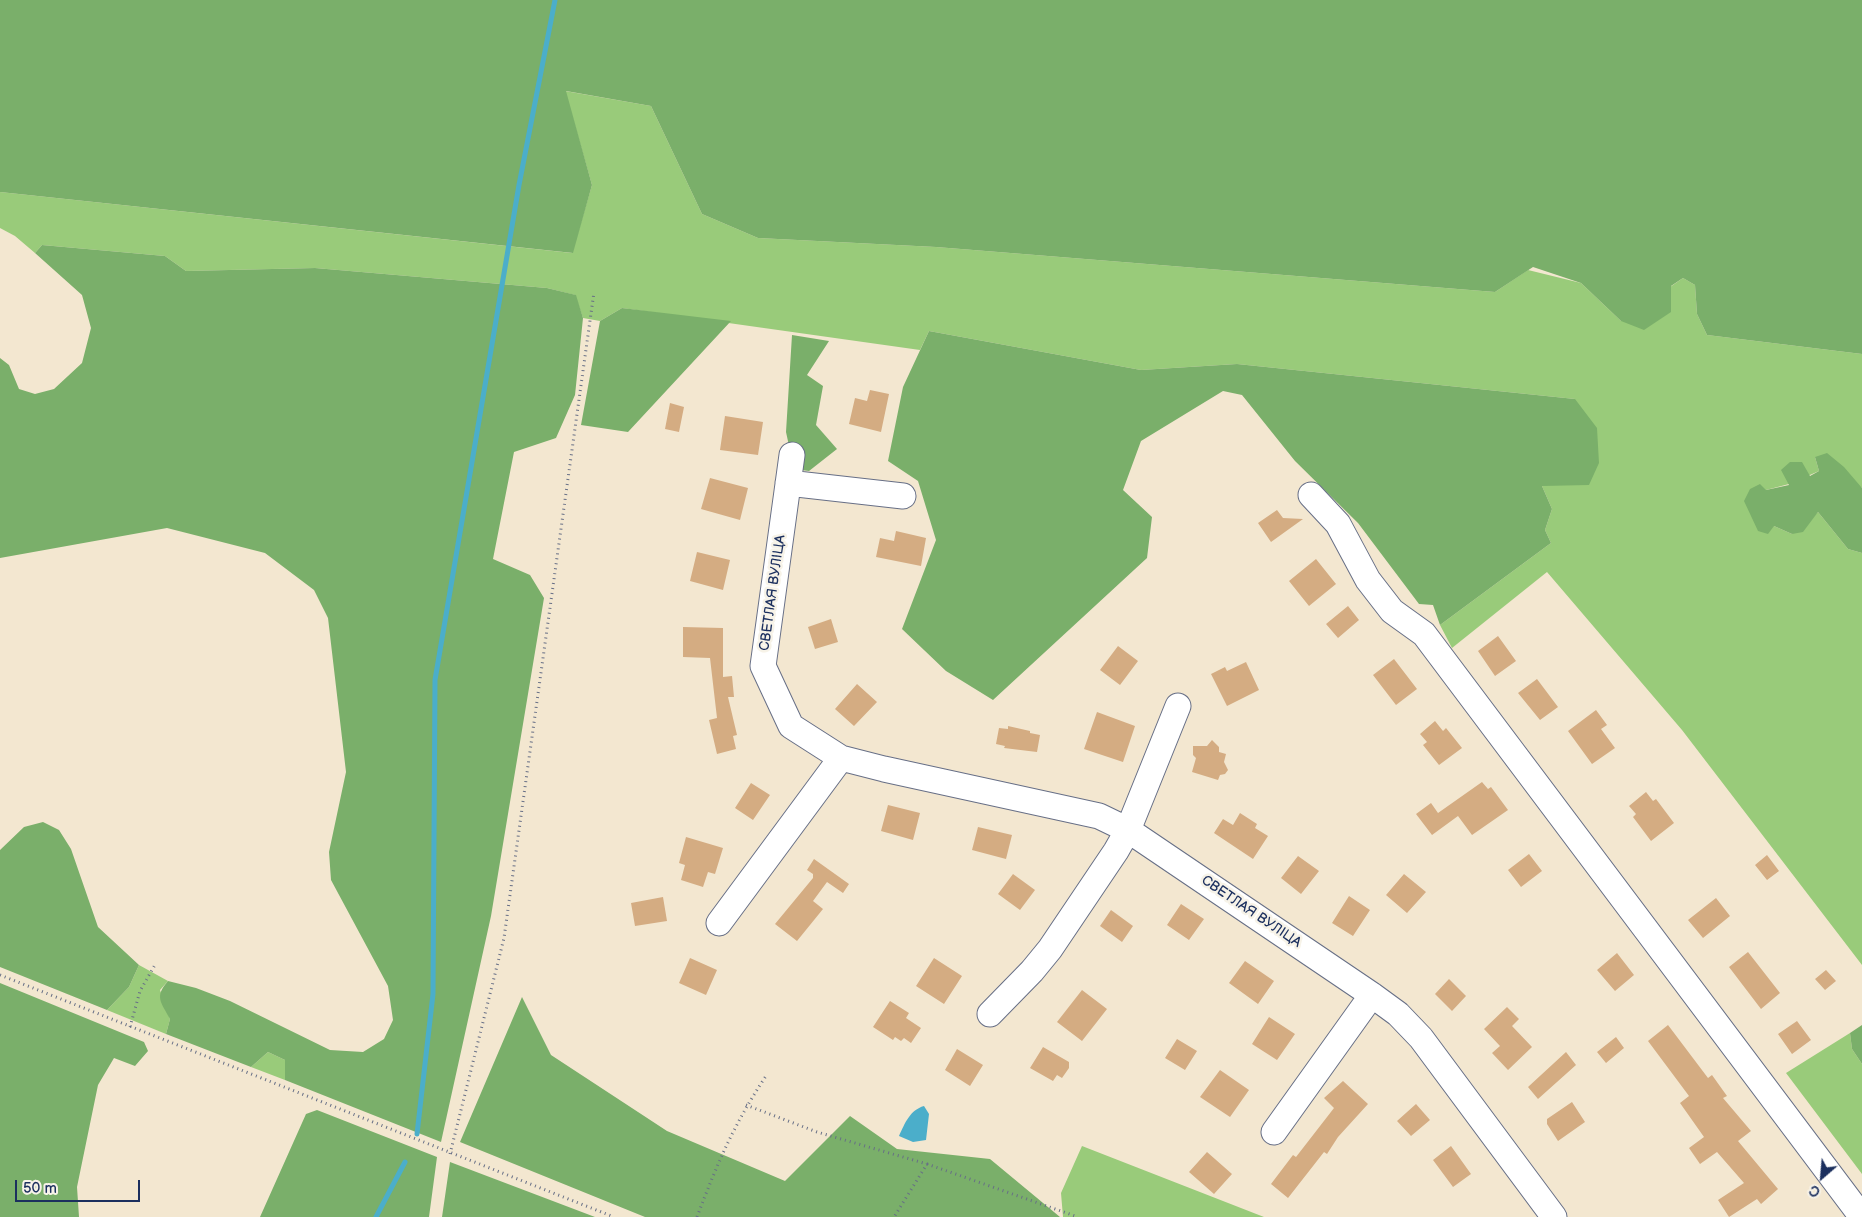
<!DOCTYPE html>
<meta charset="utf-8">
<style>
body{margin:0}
#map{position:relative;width:1862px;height:1217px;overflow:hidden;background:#f3e7d0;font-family:"Balsamiq Sans",sans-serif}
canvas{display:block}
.north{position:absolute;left:1797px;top:1152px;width:50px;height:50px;-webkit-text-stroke:4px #f7f3e8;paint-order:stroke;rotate:207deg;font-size:14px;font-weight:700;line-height:20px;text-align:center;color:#1b2f5e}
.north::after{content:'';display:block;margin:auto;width:18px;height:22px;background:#1b2f5e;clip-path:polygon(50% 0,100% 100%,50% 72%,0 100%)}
.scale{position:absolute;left:15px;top:1180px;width:125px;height:22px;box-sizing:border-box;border:2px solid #1b2f5e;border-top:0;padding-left:6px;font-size:15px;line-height:18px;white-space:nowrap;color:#1b2f5e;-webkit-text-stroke:4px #f7f3e8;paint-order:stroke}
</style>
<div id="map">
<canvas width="1862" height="1217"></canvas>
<div class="north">С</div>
<div class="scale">50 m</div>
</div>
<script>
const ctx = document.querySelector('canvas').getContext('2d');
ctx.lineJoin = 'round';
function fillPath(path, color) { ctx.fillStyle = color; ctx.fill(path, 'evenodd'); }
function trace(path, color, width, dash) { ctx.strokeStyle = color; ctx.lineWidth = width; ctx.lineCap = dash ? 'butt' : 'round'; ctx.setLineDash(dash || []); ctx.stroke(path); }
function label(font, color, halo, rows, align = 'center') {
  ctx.font = font + ' "Balsamiq Sans",sans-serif'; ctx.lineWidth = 5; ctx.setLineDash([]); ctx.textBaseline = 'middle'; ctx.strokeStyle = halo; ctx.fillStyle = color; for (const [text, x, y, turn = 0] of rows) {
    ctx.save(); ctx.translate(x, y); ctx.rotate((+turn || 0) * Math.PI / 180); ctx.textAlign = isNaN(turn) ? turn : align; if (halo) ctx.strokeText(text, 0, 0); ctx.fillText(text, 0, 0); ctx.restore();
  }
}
fillPath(new Path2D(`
 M565,91l86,15 51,108 56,24 178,9 559,45 33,-22 53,13 40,38 62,-43 12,7 2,29 10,21 155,19v134l-47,-31 4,14 -30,13 -23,6 8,36 18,8 26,-22 30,37 14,4v412l-180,-235 -135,-158 -95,76 -12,-23 111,-82 -6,-13 7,-21 -10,-23 33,-87 -338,-35 -96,6 -212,-39 -9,19 -298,-42 -22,13 -17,-3 -8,-23 -28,-7 -232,-20 -129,3 -21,-15 -123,-11 -7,8 -20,-17 -15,-8v-36l572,61 20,-68z
 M139,965l29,16 -8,9 10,29 -4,15 -59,-24 22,-23z
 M1850,1033l2,16 10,15v110l-76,-101z
 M268,1052l17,8v20l-34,-13z
 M1082,1146l182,71h-201l-2,-24z`), '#99cb7a');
fillPath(new Path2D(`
 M0,0h1862v354l-155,-19 -10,-21 -2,-29 -12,-7 -12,8v26l-27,18 -23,-9 -40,-38 -48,-16 -38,25 -559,-45 -178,-9 -56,-24 -51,-108 -85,-15 26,94 -19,68 -573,-61z
 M42,245l123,11 21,15 129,-3 232,20 29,7 7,23 -8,77 -19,43 -42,14 -21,107 37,16 14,23 -53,318 -50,226 -156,-62v-20l-17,-8 -17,15 -85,-33 4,-15c-9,-17 -16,-22 -2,-38l28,7 34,13 100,49 33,2 21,-13 9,-19 -5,-34 -57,-106 -2,-28 17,-80 -18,-154 -14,-28 -49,-37 -98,-25 -167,30v-200l9,7 10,24 16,5 19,-5 28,-26 9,-35 -9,-33 -47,-42z
 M622,308l109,13 -103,111 -47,-7 19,-104z
 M929,331l212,39 96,-6 338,35 22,29 2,35 -10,22 -47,1 10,23 -7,21 6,13 -111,82 -7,-20 -14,-1 -61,-81 -63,-62 -53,-66 -19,-4 -82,50 -18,49 29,27 -5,41 -154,142 -47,-29 -44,-42 34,-89 -18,-59 -30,-20 15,-74z
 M792,335l37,6 -22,34 16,11 -7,39 21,24 -28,22 -15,-2 -8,-37z
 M1827,453l17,14 18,21v65l-14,-4 -30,-37 -15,20 -11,2 -18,-8 -6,8 -10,-3 -14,-30 6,-12 10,-5 6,6 23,-5 -8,-15 9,-8h12l8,14 9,-5 -4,-14z
 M43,822l16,8 12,19 27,78 41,38 -10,22 -22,23 -107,-43v-117l24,-23z
 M0,983l144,59 4,9 -13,15 -21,-8 -16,27 -21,102 2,30h-79z
 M522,997l29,58 116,76 118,50 65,-65 47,33 93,10 70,58h-415l-185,-75z
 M1862,1025v39l-10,-15 -2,-16z
 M317,1110l120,47 -8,60h-169l46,-103z
 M450,1162l145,55h-153z`), '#7aaf6a');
fillPath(new Path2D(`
 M924,1106l5,8 -3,26 -13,2 -14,-6c6,-13 11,-26 25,-30z`), '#4baeca');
trace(new Path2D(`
 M417,1134l16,-140 2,-314 84,-495 36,-185
 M376,1217l29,-55`), '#4baeca', 5);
fillPath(new Path2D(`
 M870,390l19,4 -8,38 -32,-8 6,-26 12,3z
 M670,403l14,4 -5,25 -14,-3z
 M725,416l38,6 -5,33 -38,-5z
 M710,478l38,10 -8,32 -39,-11z
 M1277,510l6,8 20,1 -32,23 -13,-19z
 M896,531l30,7 -5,28 -45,-9 4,-19 14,3z
 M697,552l33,8 -7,30 -33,-9z
 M1316,559l20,25 -27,22 -20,-25z
 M1348,606l11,14 -21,18 -12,-14z
 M831,619l7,23 -23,7 -7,-22z
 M683,627l40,1v49l9,-1 2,21h-6l9,38 -4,1 3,13 -19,5 -8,-34 8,-2 -7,-60 -27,-1z
 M1498,636l18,25 -21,15 -17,-25z
 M1118,646l20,15 -18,24 -20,-15z
 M1394,659l23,30 -21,16 -23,-30z
 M1246,662l13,28 -32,16 -16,-32 14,-7 2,4z
 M1537,679l21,28 -18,13 -22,-27z
 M857,684l20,18 -23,24 -19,-17z
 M1596,710l11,15 -6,4 14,19 -23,16 -24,-33z
 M1097,712l38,14 -12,36 -39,-13z
 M1435,721l8,10 3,-3 16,20 -23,17 -16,-20 4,-3 -7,-8z
 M1008,726l22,5v2l10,2 -3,17 -33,-4 1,-2 -9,-2 3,-16 9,1z
 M1212,740l7,7v5l7,2 -2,8 4,8 -3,4 -5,1 -2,5 -26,-8 4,-14 -3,-3v-9h14z
 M1482,782l6,7 3,-2 17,23 -36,25 -14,-19 -26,19 -16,-21 15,-11 7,10z
 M751,783l19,12 -17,25 -18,-12z
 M1646,792l7,9 3,-2 18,24 -23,18 -18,-24 3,-3 -7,-8z
 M888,805l32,8 -7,27 -32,-9z
 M1240,813l17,11 -2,4 13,8 -15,23 -39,-26 9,-14 10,6z
 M978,827l34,8 -6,24 -34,-9z
 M686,837l37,11 -8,26 -7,-2 -5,15 -22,-7 4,-15 -6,-2z
 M1529,854l13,17 -21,16 -13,-17z
 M1767,855l12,16 -12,9 -12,-15z
 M1298,856l21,15 -18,23 -20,-16z
 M814,859l35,25 -6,9 -16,-11 -14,19 10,8 -26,32 -22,-17 38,-46v-4l-6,-4z
 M1013,874l22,16 -15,20 -22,-16z
 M1404,874l22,18 -19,21 -21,-18z
 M1349,896l21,14 -17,26 -21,-13z
 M663,897l4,24 -32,5 -4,-23z
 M1716,898l14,18 -27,22 -15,-18z
 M1181,904l23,15 -15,21 -22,-15z
 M1111,910l22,16 -11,16 -22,-16z
 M1748,952l32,41 -19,16 -32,-42z
 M1617,953l17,22 -19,16 -18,-21z
 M690,958l27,12 -11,25 -27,-12z
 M934,958l28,18 -18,28 -28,-18z
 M1245,961l29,20 -16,23 -29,-21z
 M1826,970l10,11 -11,9 -10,-11z
 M1449,979l17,17 -14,15 -17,-17z
 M1082,990l25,19 -25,32 -25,-19z
 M890,1001l19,12 -3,5 15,10 -10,15 -7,-5 -3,3 -6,-4 -2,3 -20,-13z
 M1507,1007l12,12 -7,7 20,21 -24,23 -16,-17 8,-7 -16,-17z
 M1269,1017l26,17 -18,26 -25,-16z
 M1797,1021l14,19 -19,14 -14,-20z
 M1668,1025l40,53 4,-3 15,21 -4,2 28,33 -13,10 40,48 -17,15 -4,-5 -28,18 -11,-17 26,-17 -27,-31 -17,12 -11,-16 15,-11 -24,-34 9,-7 -41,-55z
 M1616,1037l8,11 -18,15 -9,-11z
 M1177,1039l20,12 -12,19 -20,-12z
 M1043,1047l26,15v6l-7,10 -5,-3 -4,6 -23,-13z
 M957,1049l26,16 -13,21 -25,-16z
 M1566,1052l10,13 -38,34 -10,-12z
 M1220,1070l29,20 -19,27 -30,-20z
 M1343,1081l25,23 -30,33 -11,17 -3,-2 -36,46 -17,-14 22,-29 3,2 38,-49 -10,-10z
 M1572,1102l13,20 -27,19 -11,-17v-5z
 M1416,1104l14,16 -19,16 -14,-15z
 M1451,1146l20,28 -18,13 -20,-27z
 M1207,1152l25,22 -18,20 -25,-22z`), '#d4ac82');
const minor = new Path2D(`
 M792,455l-29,211 28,60 50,32 43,11 215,47 29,14 244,165 26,19 23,24 133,179
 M788,483l115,13
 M1311,495l27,29 30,56 24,31 32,23 438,583
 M719,923l122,-165
 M990,1014l42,-43 18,-22 66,-98 12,-21 50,-124
 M1274,1132l98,-137`);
trace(minor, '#676f86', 27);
trace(new Path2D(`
 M0,975l614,242
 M130,1027l10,-36 16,-28
 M746,1105l71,27 110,32 -33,53
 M450,1154l54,-216 90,-646
 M927,1164l151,53
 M697,1217c20,-53 37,-93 69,-141`), '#676f86', 3, [1, 4]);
trace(minor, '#fff', 25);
label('14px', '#1b2f5e', '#f7f3e8', [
 ["СВЕТЛАЯ ВУЛІЦА",773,593,-82],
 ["СВЕТЛАЯ ВУЛІЦА",1251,912,34]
]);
</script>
